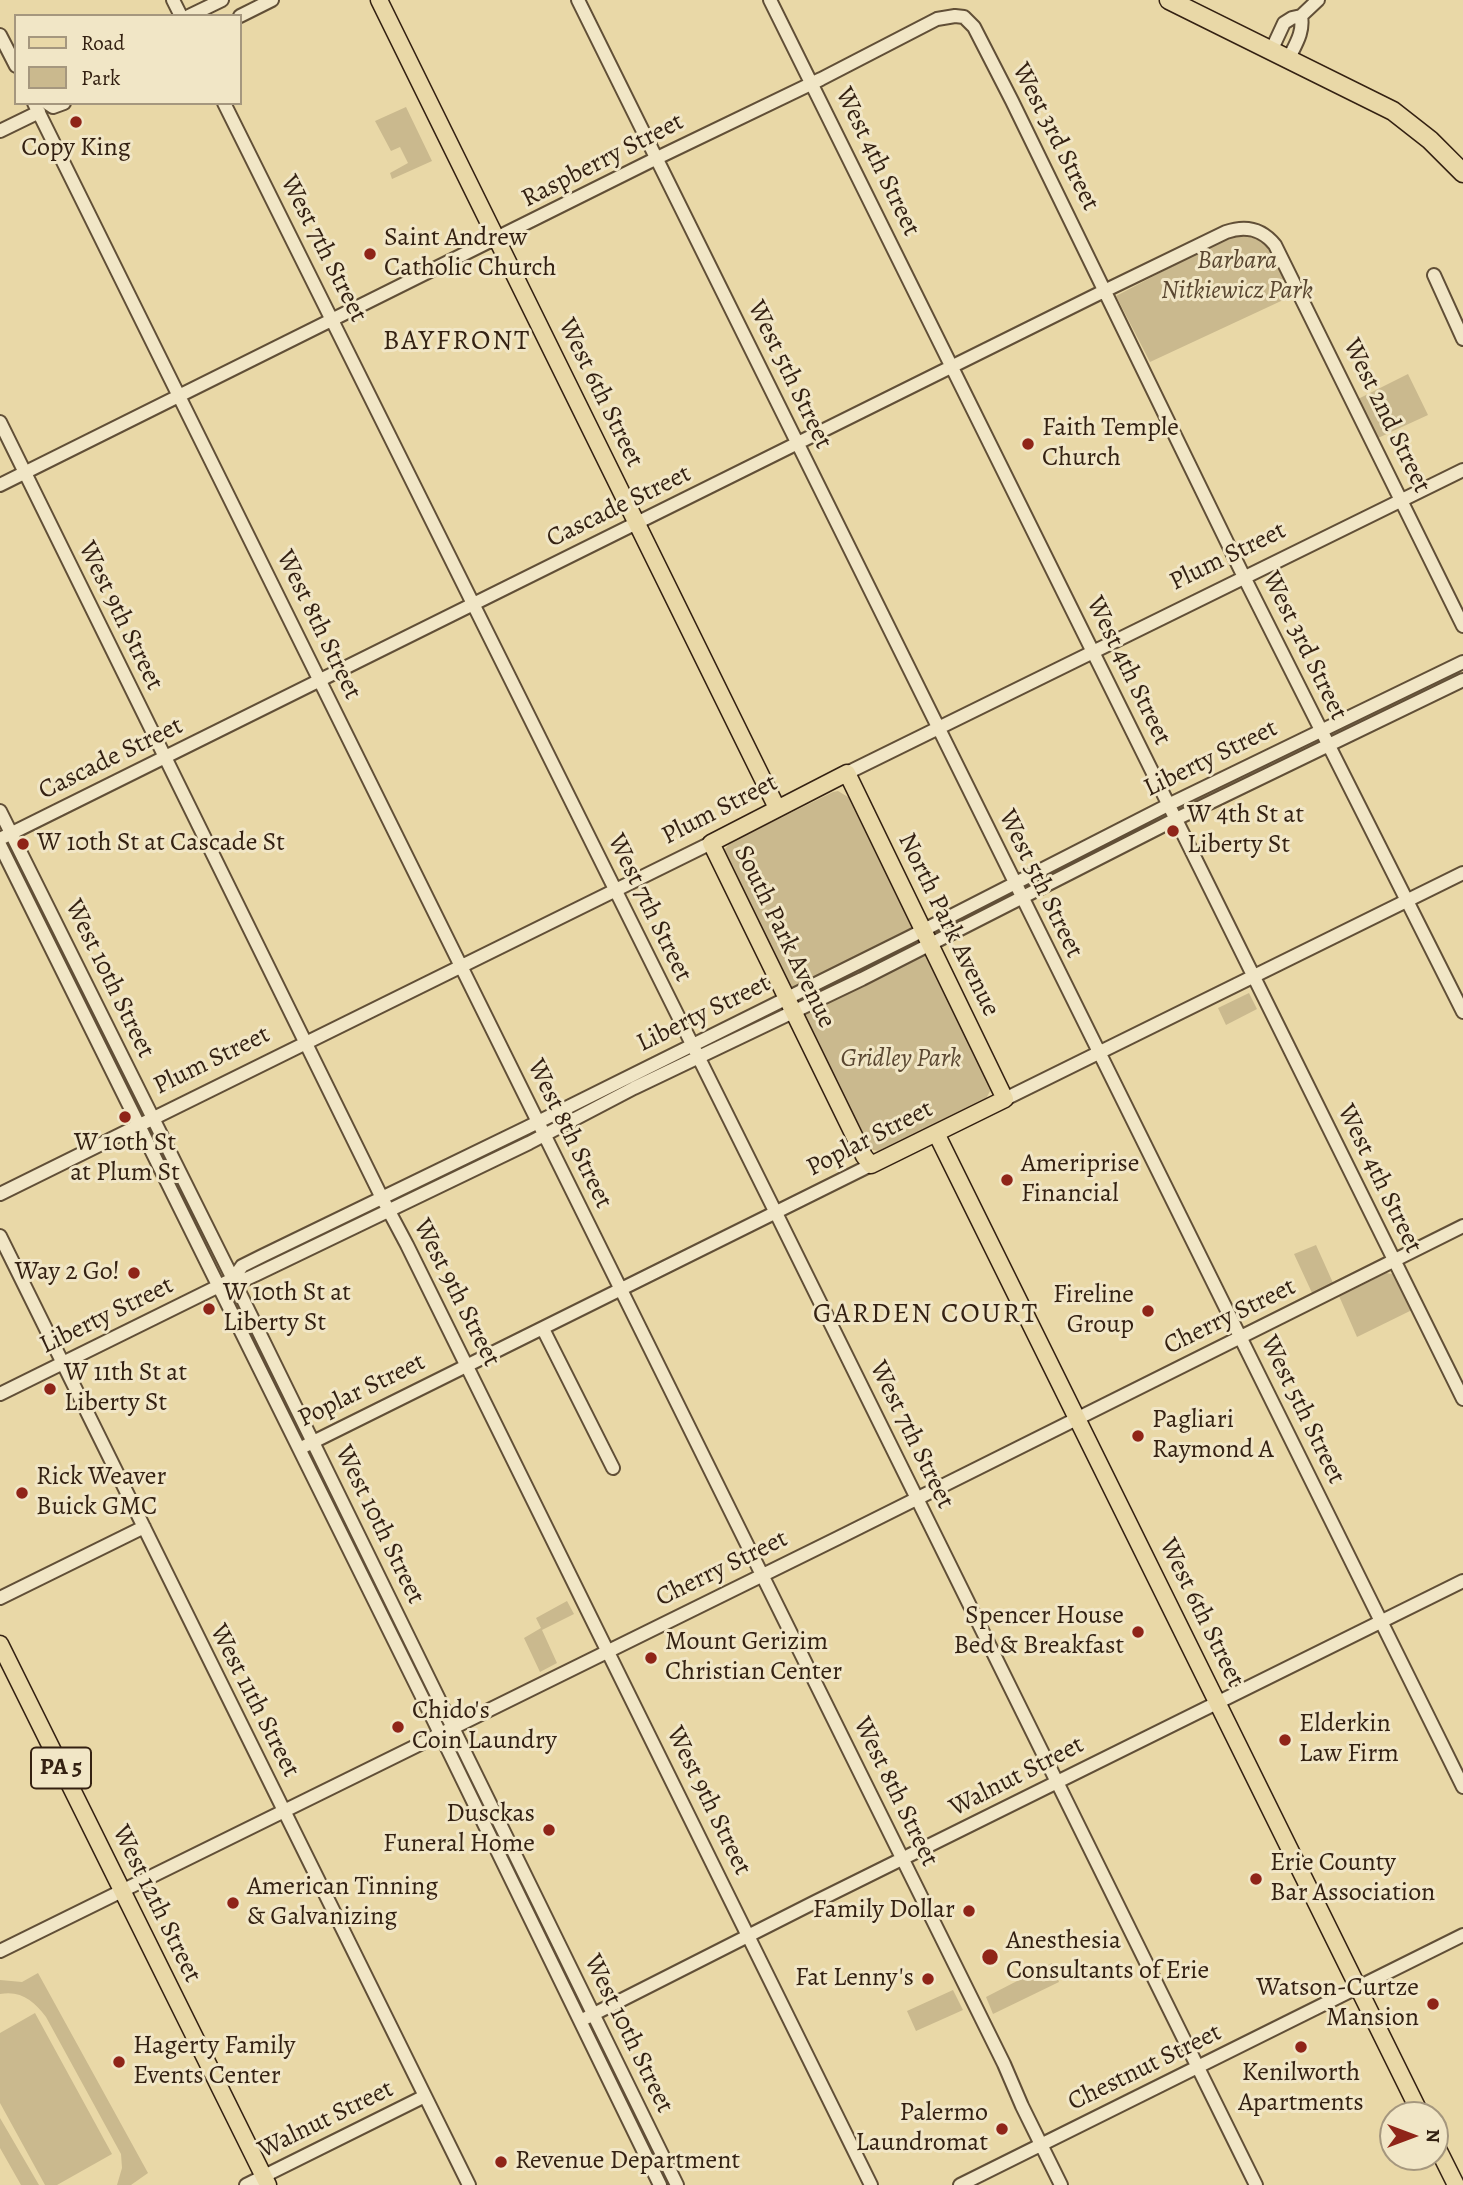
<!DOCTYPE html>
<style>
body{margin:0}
#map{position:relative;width:1463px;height:2185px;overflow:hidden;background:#e9d8a7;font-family:Alegreya,serif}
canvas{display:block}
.legend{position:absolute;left:14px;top:14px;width:228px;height:91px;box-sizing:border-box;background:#f1e6c6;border:2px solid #a5977e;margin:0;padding:9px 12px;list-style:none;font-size:21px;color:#342112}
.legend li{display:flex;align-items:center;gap:14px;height:35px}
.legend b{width:35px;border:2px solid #a5977e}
.north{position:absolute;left:1379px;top:2101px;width:70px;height:70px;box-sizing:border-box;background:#f1e6c6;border:2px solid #a5977e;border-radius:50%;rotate:90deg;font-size:19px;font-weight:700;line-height:28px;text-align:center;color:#342112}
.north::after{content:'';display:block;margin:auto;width:24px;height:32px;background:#8f2418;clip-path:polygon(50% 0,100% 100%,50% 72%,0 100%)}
</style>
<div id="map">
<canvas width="1463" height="2185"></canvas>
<ul class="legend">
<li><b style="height:9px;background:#e9d8a7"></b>Road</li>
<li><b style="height:19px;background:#cab98e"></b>Park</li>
</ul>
<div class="north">N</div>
</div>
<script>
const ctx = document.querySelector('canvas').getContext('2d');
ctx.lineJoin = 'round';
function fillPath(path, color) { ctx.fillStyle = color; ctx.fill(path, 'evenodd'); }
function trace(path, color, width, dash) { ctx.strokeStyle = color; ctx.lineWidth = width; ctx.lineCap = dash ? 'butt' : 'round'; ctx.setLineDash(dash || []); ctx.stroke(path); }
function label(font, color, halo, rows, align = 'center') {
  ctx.font = font + ' Alegreya,serif'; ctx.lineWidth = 6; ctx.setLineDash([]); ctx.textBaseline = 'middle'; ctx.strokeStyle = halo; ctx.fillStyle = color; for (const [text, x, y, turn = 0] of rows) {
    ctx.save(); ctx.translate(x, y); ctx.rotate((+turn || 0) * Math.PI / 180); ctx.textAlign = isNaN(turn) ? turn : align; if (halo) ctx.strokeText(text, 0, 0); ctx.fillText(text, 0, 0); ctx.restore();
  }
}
fillPath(new Path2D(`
 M406,107l26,54 -40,18 -2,-6 18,-10 -8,-16 -9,4 -16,-30z
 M1242,235c31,3 39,35 52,60l-144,67 -34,-66 114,-60z
 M1408,374l20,41 -50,23 -20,-39z
 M838,791l10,6 143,292 -5,10 -106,52 -7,-1 -5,-4 -144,-291 1,-6 5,-6 103,-51z
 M1249,993l8,16 -31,16 -8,-17z
 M1316,1245l18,40 -21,10 -19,-41z
 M1386,1273l7,1 3,4 16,32 -55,27 -18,-41z
 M567,1601l7,13 -32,16 15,33 -17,9 -16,-34 17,-10 -5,-10z
 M1052,1963l7,19 -66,32 -7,-17z
 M38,1973l110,200 -17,12h-14l5,-17 -1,-14 -75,-137c-12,-16 -25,-27 -46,-23v-14l22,2z
 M953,1990l10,20 -47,21 -9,-20z
 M35,2013l77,141 -55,31h-12l-45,-82v-70z
 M0,2118l39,67h-18l-21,-37z`), '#cab98e');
const minor = new Path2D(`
 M173,0l8,16
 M578,0c295,596 591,1191 885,1787
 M770,0l693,1399
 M189,16l33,-16
 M240,16l32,-16
 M0,35l16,31
 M1271,51l13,-28 8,-5 9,-2 17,-16
 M1288,60c7,-15 16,-27 13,-44
 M34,103l970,1961 18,42 39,79
 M47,103l6,4 11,-4
 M224,103l552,1110 480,972
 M0,131l39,-19
 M1434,275l29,64
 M0,422l382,776 25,47 464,940
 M0,485l657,-327 164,-79 116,-60 18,-3 9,1 10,10 38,74 232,476 219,435
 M847,773l616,-303
 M0,811l233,468 444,906
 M0,839l1096,-544 130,-63c20,-7 36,-3 49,13l188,381
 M0,845l432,872 228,468
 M1005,1099l458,-226
 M0,1194l711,-351
 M0,1236l469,949
 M233,1279l9,-13 20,-10 264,-128 384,-191 258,-132 295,-143
 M543,1329l70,139
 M0,1394l233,-115 11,1 11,-5 274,-132 105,-55 228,-109 312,-159 289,-140
 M305,1446l566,-281
 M0,1598l144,-71
 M0,1951l838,-413 625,-312
 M586,2018l229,-116 648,-321
 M246,2185l179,-89
 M960,2185l503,-250`);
const major = new Path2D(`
 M379,0l398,808
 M847,773l158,326 -134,66 -7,-9 -153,-313z
 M936,1133l485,982
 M0,1644l268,541
 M1435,2143l21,42`);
const highway = new Path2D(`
 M1169,0l224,111 37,29 33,33`);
trace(minor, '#614f37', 16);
trace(major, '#342112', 19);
trace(highway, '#342112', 21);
trace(minor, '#f1e6c6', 12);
trace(major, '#e9d8a7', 16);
trace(highway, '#e9d8a7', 18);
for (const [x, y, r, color] of [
 [76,122,7,"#8f2418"],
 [370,254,7,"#8f2418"],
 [1028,444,7,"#8f2418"],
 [1173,831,7,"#8f2418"],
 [23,844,7,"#8f2418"],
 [125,1117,7,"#8f2418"],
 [1007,1180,7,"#8f2418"],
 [134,1273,7,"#8f2418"],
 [209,1309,7,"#8f2418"],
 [1148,1311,7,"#8f2418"],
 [50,1389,7,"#8f2418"],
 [1138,1436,7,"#8f2418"],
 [22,1493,7,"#8f2418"],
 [1138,1632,7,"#8f2418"],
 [651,1658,7,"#8f2418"],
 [398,1727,7,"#8f2418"],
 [1285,1740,7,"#8f2418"],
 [549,1830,7,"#8f2418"],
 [1256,1879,7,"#8f2418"],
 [233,1903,7,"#8f2418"],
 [969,1911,7,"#8f2418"],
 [990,1957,9,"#8f2418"],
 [928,1979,7,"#8f2418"],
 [1433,2004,7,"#8f2418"],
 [1301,2047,7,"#8f2418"],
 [119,2062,7,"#8f2418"],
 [1002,2129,7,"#8f2418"],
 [501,2162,7,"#8f2418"]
]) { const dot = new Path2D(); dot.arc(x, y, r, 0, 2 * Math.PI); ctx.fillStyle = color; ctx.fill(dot); trace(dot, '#f1e6c6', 2.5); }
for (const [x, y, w] of [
 [61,1768,60]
]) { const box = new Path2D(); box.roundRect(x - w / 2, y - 20.5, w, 41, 5); ctx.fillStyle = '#f1e6c6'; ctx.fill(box); trace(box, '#342112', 2); }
label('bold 24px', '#342112', null, [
 ["PA 5",61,1768]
]);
label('26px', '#342112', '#f1e6c6', [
 ["West 3rd Street",1055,137,63],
 ["Raspberry Street",603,161,-27],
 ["West 4th Street",877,162,64],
 ["West 7th Street",323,249,63],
 ["West 5th Street",789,375,64],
 ["West 6th Street",600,393,64],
 ["West 2nd Street",1386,416,64],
 ["Cascade Street",619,507,-26],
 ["Plum Street",1228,557,-26],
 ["West 9th Street",120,616,64],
 ["West 8th Street",318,625,64],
 ["West 3rd Street",1304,646,64],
 ["West 4th Street",1128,671,64],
 ["Cascade Street",111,759,-26],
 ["Liberty Street",1211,759,-26],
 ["Plum Street",720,810,-27],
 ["West 5th Street",1040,884,64],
 ["West 7th Street",649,908,64],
 ["North Park Avenue",948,925,64],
 ["South Park Avenue",784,937,64],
 ["West 10th Street",109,979,64],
 ["Liberty Street",704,1014,-26],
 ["Plum Street",212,1061,-26],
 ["West 8th Street",569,1134,64],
 ["Poplar Street",870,1139,-27],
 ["West 4th Street",1379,1179,64],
 ["West 9th Street",456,1293,63],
 ["Liberty Street",107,1316,-26],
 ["Cherry Street",1230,1317,-26],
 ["Poplar Street",362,1391,-26],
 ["West 5th Street",1302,1410,64],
 ["West 7th Street",911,1435,64],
 ["West 10th Street",379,1525,64],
 ["Cherry Street",722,1569,-26],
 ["West 6th Street",1201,1613,64],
 ["West 11th Street",254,1701,63],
 ["Walnut Street",1017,1777,-27],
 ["West 8th Street",895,1792,64],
 ["West 9th Street",708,1801,64],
 ["West 12th Street",156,1904,64],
 ["West 10th Street",628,2034,64],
 ["Chestnut Street",1145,2068,-26],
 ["Walnut Street",326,2120,-26]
]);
label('26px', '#342112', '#f1e6c6', [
 ["Copy King",76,149,"center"],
 ["Saint Andrew",384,239],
 ["Catholic Church",384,269],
 ["Faith Temple",1042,429],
 ["Church",1042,459],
 ["W 4th St at",1187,816],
 ["Liberty St",1187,846],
 ["W 10th St at Cascade St",37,844],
 ["W 10th St",125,1144,"center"],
 ["at Plum St",125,1174,"center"],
 ["Ameriprise",1021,1165],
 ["Financial",1021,1195],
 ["Way 2 Go!",120,1273,"right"],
 ["W 10th St at",223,1294],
 ["Liberty St",223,1324],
 ["Fireline",1134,1296,"right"],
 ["Group",1134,1326,"right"],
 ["W 11th St at",64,1374],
 ["Liberty St",64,1404],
 ["Pagliari",1152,1421],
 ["Raymond A",1152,1451],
 ["Rick Weaver",36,1478],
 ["Buick GMC",36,1508],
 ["Spencer House",1124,1617,"right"],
 ["Bed & Breakfast",1124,1647,"right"],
 ["Mount Gerizim",665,1643],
 ["Christian Center",665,1673],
 ["Chido's",412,1712],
 ["Coin Laundry",412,1742],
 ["Elderkin",1299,1725],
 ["Law Firm",1299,1755],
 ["Dusckas",535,1815,"right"],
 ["Funeral Home",535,1845,"right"],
 ["Erie County",1270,1864],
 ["Bar Association",1270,1894],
 ["American Tinning",247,1888],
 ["& Galvanizing",247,1918],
 ["Family Dollar",955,1911,"right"],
 ["Anesthesia",1006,1942],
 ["Consultants of Erie",1006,1972],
 ["Fat Lenny's",914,1979,"right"],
 ["Watson-Curtze",1419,1989,"right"],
 ["Mansion",1419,2019,"right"],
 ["Hagerty Family",133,2047],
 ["Events Center",133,2077],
 ["Kenilworth",1301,2074,"center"],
 ["Apartments",1301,2104,"center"],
 ["Palermo",988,2114,"right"],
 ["Laundromat",988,2144,"right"],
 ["Revenue Department",515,2162]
], 'left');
label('italic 26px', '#5a4731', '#f1e6c6', [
 ["Barbara",1237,262],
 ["Nitkiewicz Park",1237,292],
 ["Gridley Park",901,1060]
]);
ctx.letterSpacing = '2px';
label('28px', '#342112', '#f1e6c6', [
 ["BAYFRONT",457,342],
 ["GARDEN COURT",926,1315]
]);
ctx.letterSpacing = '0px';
</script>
